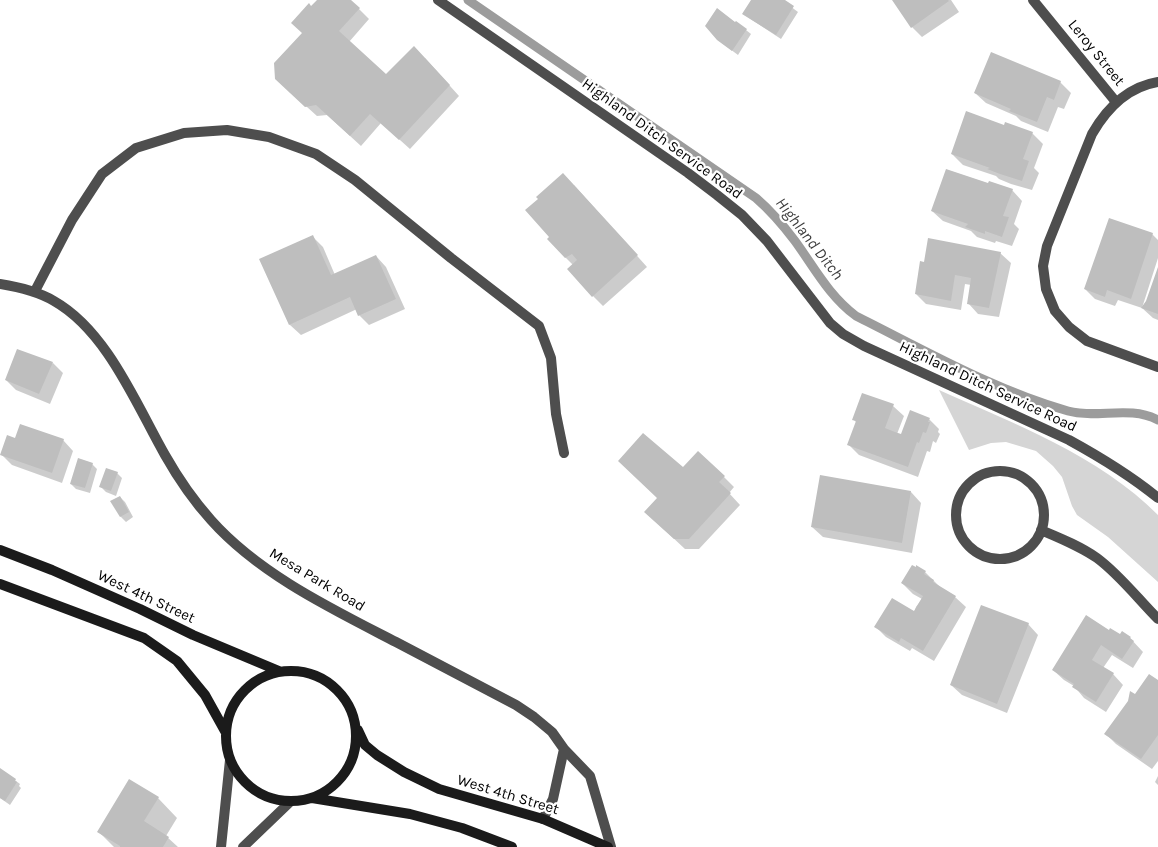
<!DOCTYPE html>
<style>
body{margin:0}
canvas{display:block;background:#fff}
</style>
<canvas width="1158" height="847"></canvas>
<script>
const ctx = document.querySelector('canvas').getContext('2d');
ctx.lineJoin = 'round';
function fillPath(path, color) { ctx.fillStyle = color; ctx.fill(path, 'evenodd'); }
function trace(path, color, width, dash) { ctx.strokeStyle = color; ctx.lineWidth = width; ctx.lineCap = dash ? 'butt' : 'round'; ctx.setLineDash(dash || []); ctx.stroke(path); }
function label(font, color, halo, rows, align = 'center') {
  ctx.font = font + ' Karla,sans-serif'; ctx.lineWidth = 4.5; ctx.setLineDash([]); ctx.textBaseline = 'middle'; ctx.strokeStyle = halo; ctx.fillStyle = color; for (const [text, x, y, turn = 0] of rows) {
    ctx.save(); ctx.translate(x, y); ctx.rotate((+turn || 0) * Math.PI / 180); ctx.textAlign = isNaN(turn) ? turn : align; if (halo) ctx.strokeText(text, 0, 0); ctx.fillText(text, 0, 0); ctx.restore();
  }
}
fillPath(new Path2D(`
 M939,390c74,33 161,66 219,125v67l-50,-45 -31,-22 -5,-9 -10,-29 -9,-11 -17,-15 -30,-9 -15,1 -22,7z`), '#d5d5d5');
fillPath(new Path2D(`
 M318,0h32l19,19 -20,23 37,34 39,-18 34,38 -49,53 -29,-26 -20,23 -34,-31 -10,1 -30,-27 25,-82z
 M752,0h30l16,12 -17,27 -32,-21 -5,-5z
 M896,0h55l8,12 -37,25 -10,-10z
 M735,24l11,6 5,4 -13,21 -20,-15z
 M1060,82l11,11 -7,16 -6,-2 -10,25 -27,-11 -5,-5 -30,-13 -11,-10z
 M1005,127l27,6 11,11 -9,24 5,5 -7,17 -21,-6 -12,-5 -3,-3 -33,-11 -11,-11z
 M574,185l73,82 -44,39 -10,-10 -20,-31 -8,-8z
 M989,185l23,5 10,11 -8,23 5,5 -7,17 -16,-5 -1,2 -18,-6 -6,-6 -28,-10 -11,-10z
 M1152,234l6,6v18l-16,50 -24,-8 -3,6 -20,-7 -10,-10z
 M312,236l11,11 12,28 41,-19 10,11 19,42 -36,16 -10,-10 -2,-6 -56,26 -11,-10 -29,-65z
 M1000,253l11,10 -12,54 -21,-3 -10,-11 3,-18 -6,-1 -4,26 -35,-6 -10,-10z
 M1158,270v50l-5,-2 -11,-10 5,-6z
 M53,363l10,10 -13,31 -34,-14 -10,-10z
 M893,406l11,10 -7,18 5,2 27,-17 10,10 -1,3 2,2 -4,9 -3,-2 -3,11 -3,-1 -9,26 -59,-22 -10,-10 8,-22 -4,-4z
 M16,439l47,1 10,11 -11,32 -50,-18 -11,-11z
 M92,464l5,5 -7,24 -14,-4 -5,-5z
 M683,469l41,8 10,10 -5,6 11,12 -41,44h-14l-29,-27z
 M117,473l5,5 -6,18 -10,-4 -5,-5z
 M911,492l10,11 -9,50 -89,-16 -11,-10z
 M120,497l5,5 8,15 -7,5 -5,-5 -9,-15z
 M925,572l16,16 14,9 11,10 -32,54 -22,-13 -2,3 -24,-14 -10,-10 38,-14 2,-6 6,-8 -9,-5 -11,-11z
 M1028,624l10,11 -31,78 -45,-18 -11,-10z
 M1109,632l21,6 13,14 -10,16 -21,-13 -9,13 10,6 10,11 -17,27 -22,-14 -10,-12 -10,-6 -11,-10z
 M1158,681v80l-6,8 -36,-25 -10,-10 29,-38z
 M0,769l20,15 -1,2 2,2 -11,17 -10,-7z
 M1158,776v9l-3,-3z
 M158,798l19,20 -11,18 12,11h-64l-15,-15z`), '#0003');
trace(new Path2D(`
 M468,0l288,198c15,13 27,27 39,43 19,26 34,55 61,75 68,34 138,74 212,95 30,8 61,-6 90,9`), '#9c9c9c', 9);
fillPath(new Path2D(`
 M317,0h34l9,8 -21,23 47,43 28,-28 36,39 -51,55 -29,-26 -20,22 -34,-31 -11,2 -30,-28 -1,-16 28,-30 -11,-10 18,-20 2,3z
 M751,0h34l9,6 -18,29 -34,-21z
 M892,0h56l1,1 -38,27z
 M717,8l18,14 1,-1 11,8 -15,22 -15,-11 -12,-14z
 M991,52l70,29 -7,19 -7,-3 -10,25 -28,-11 2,-2 -37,-16z
 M966,111l38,14 1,-3 28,10 -10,27 6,2 -7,20 -22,-7 -13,-5 3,-1 -39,-14z
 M946,169l42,14 1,-2 24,8 -10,27 6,1 -7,20 -17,-6v3l-20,-7 3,-3 -37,-13z
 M563,173l75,82 -46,42 -25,-28 10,-9 -5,-6 -7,4 -18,-19 2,-2 -24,-27 13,-11 -2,-2z
 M1109,218l44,15 -22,66 -24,-9 -2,7 -21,-8z
 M313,235l18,40 45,-20 20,44 -38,17 -8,-19 -61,28 -30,-66z
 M928,238l73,14 -12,56 -22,-4 4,-26 -16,-3 -4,26 -36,-7 5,-33 4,1z
 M1158,267v47l-17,-6 5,-7z
 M17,349l36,13 -14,32 -34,-14z
 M862,393l32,11 -9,24 10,4 6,2 9,-24 20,8 -2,4h2l-4,11 -3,-1 -4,11 -2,-1 -9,25 -61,-22 9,-24 -4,-1z
 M20,424l44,15 -12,34 -52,-18 7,-20 8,3z
 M643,433l40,34 15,-16 27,25 -6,6 12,11 -42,46h-15l-30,-27 13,-14 -39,-37z
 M78,458l15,5 -8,25 -15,-4z
 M106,468l12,4 -7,19 -12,-4z
 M820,475l91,16 -9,52 -91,-16z
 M120,496l9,16 -9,5 -10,-16z
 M912,565l4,2v-2l10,6 -2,3 10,6 -1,2 23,14 -33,55 -22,-13 -2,4 -25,-15 18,-29 22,13 9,-15 -22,-13z
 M981,605l48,18 -32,81 -47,-19z
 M1086,615l23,15 1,-2 10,6 2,-3 9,6 -1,1 4,3 -12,18 -21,-14 -9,15 22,13 -18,29 -24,-15 2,-3 -22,-14z
 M1149,674l9,6v55l-17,24 -37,-25 24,-33 2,-10 5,3z
 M0,768l16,11 -1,2 2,1 -12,19 -5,-3z
 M129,779l30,18 -15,24 25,16 -6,10h-43v-1l-23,-14z`), '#bebebe');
trace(new Path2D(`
 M438,0l250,173 29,22 25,20 25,26 63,82 13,11 21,12 205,94c31,17 61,35 89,58
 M1033,0l83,102
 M35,291l37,-71 30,-46 34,-26 48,-15 43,-3 42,7 47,17 39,26 96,78 88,68 12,32 5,56 8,39`), '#4e4e4e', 10);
trace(new Path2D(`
 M1158,82c-31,5 -51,26 -66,52l-45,112 -4,20 3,23 9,22 14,16 18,14 71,26
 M956 515a44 44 0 1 1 88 0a44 44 0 1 1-88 0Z
 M1041,530c19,8 39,16 56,28 23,17 41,41 61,61
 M221,847l9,-87
 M243,847l47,-45`), '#4e4e4e', 10);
trace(new Path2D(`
 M0,284c19,3 37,7 54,17 53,30 82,103 111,154 13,23 28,45 46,65 48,54 121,89 185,122 40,21 80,42 120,63l18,12 18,15 12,17 26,27 21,71
 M543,819l10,-20 11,-50`), '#4e4e4e', 10);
trace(new Path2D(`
 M0,550l52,20 88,39 53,26 86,36
 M0,584l144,54 33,23 28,34 20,36
 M226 736a65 65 0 1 1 130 0a65 65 0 1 1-130 0Z
 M358,730l7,15 12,10 27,17 35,17 104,30 65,28
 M312,798l98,16 52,14 50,19`), '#1b1b1b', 10);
label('15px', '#000', '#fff', [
 ["Leroy Street",1096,53,51],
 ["Highland Ditch Service Road",662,139,36],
 ["Highland Ditch Service Road",988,387,25],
 ["Mesa Park Road",317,580,31],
 ["West 4th Street",146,597,25],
 ["West 4th Street",508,795,17]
]);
label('italic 16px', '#3d3d3d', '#fff', [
 ["Highland Ditch",809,239,52]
]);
</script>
